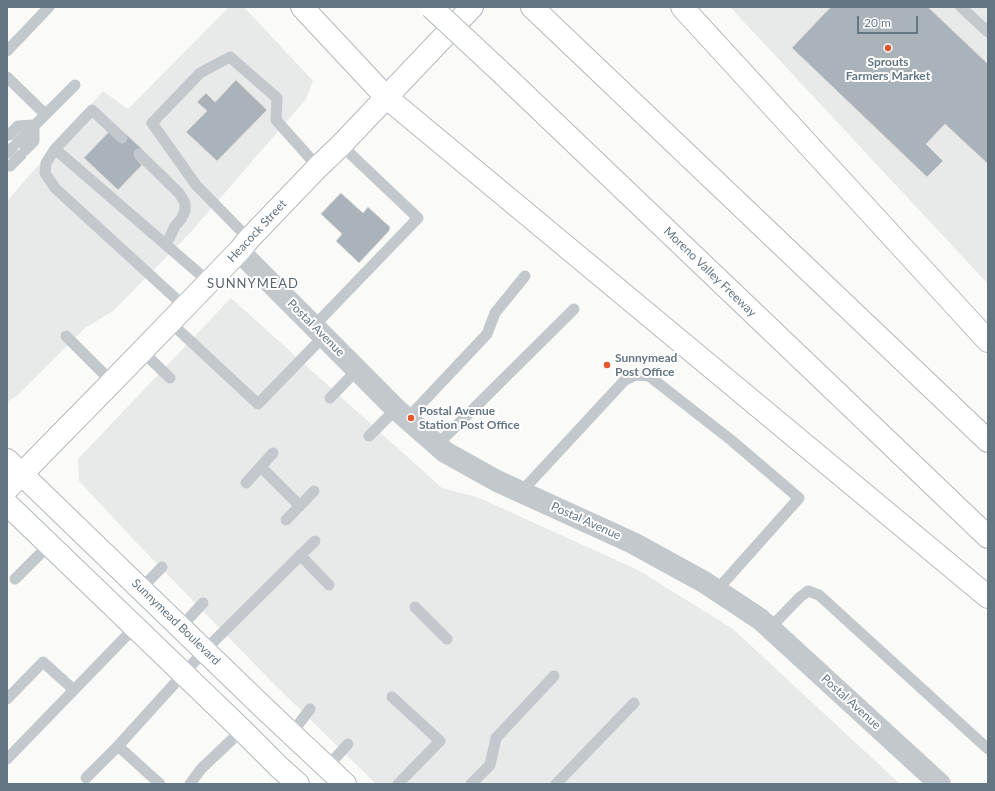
<!DOCTYPE html>
<style>
body{margin:0}
#map{position:relative;width:995px;height:791px;overflow:hidden;background:#fafaf8;font-family:Lato,sans-serif}
canvas{display:block}
.frame{position:absolute;inset:0;border:8px solid #657683;pointer-events:none}
.scale{position:absolute;left:857px;top:16px;width:61px;height:18px;box-sizing:border-box;border:2px solid #657683;border-top:0;padding-left:5px;font-size:12px;line-height:14px;white-space:nowrap;color:#657683;-webkit-text-stroke:3px #fff;paint-order:stroke}
</style>
<div id="map">
<canvas width="995" height="791"></canvas>
<div class="frame"></div>
<div class="scale">20 m</div>
</div>
<script>
const ctx = document.querySelector('canvas').getContext('2d');
ctx.lineJoin = 'round';
function fillPath(path, color) { ctx.fillStyle = color; ctx.fill(path, 'evenodd'); }
function trace(path, color, width, dash) { ctx.strokeStyle = color; ctx.lineWidth = width; ctx.lineCap = dash ? 'butt' : 'round'; ctx.setLineDash(dash || []); ctx.stroke(path); }
function label(font, color, halo, rows, align = 'center') {
  ctx.font = font + ' Lato,sans-serif'; ctx.lineWidth = 4; ctx.setLineDash([]); ctx.textBaseline = 'middle'; ctx.strokeStyle = halo; ctx.fillStyle = color; for (const [text, x, y, turn = 0] of rows) {
    ctx.save(); ctx.translate(x, y); ctx.rotate((+turn || 0) * Math.PI / 180); ctx.textAlign = isNaN(turn) ? turn : align; if (halo) ctx.strokeText(text, 0, 0); ctx.fillText(text, 0, 0); ctx.restore();
  }
}
fillPath(new Path2D(`
 M229,7h15l69,74 -7,18 -117,135 -76,77 -28,17 -67,67 -11,7v-201l96,-110 25,18z
 M730,7h258v277z
 M231,298l211,190 35,9 161,73 95,59 167,155h-524l-105,-103 -137,-141 -55,-59 -1,-22z`), '#e8e9e9');
const building = new Path2D(`
 M831,7h97l60,57v100l-43,-40 -19,20 17,17 -16,16 -135,-129z
 M236,80l31,30 -50,51 -31,-29 21,-21 -10,-9 9,-9 9,9z
 M110,131l9,10 7,-7 17,16 -8,8 7,7 -24,25 -34,-32z
 M341,193l22,20 5,-6 22,20 -1,4 -30,32 -23,-22 6,-7 -21,-20z`);
fillPath(building, '#aab3b9');
trace(building, '#dcdcda', 1);
const secondary = new Path2D(`
 M7,460l260,251 78,73
 M7,489l105,-107 127,-131 10,-12 69,-72 23,-22 131,-138
 M7,504l235,226 37,37 19,17`);
const motorway = new Path2D(`
 M302,7l84,90 602,500
 M532,7l456,434
 M682,7l306,334
 M504,75l484,462`);
trace(secondary, '#b3babf', 24);
trace(motorway, '#b4b9bd', 24);
trace(new Path2D(`
 M961,7l27,25
 M7,51l42,-44
 M7,77l38,37
 M9,135l9,-9 16,-1
 M122,138l-30,-28 -37,39 -9,14 -1,10 10,15 130,119
 M17,143l58,-58
 M55,149l154,133
 M25,150l9,-9v-16
 M7,153l6,-6
 M139,154l40,39 6,10v8l-4,8 -6,7 -9,19
 M7,166h3l11,-11
 M249,239l-53,-54 -44,-62 48,-50 30,-16 47,41 -1,22 42,47
 M170,322l88,82 66,-68
 M314,326l104,-108 -77,-73
 M66,336l46,46
 M142,351l28,27
 M330,398l27,-28
 M407,419l80,-85 8,-21 30,-37
 M369,436l27,-27
 M437,445l137,-136
 M261,467l39,39
 M246,483l27,-30
 M521,492l103,-111 11,-6 14,1 82,64 68,58 -82,92
 M286,520l28,-29
 M300,555l29,30
 M15,579l34,-34
 M141,589l21,-22
 M415,607l32,32
 M181,627l22,-24
 M770,628l29,-30 9,-7 11,4 169,154
 M392,697l48,44 -42,43
 M7,699l36,-37 31,28
 M292,733l18,-24
 M118,746l42,38
 M7,759l128,-132
 M327,767l21,-23
 M86,778l32,-32 87,-96 110,-109
 M190,784l11,-15 41,-39
 M471,784l19,-19 6,-27 58,-62
 M556,784l78,-81`), '#c3c8cc', 11);
trace(new Path2D(`
 M239,251l157,158 49,43 52,29 136,62 71,39 56,37 180,165`), '#c3c8cc', 22);
trace(secondary, '#fff', 22);
trace(motorway, '#fff', 22);
const motorwayBridge = new Path2D(`
 M431,7l73,68`);
trace(motorwayBridge, '#b4b9bd', 24, []);
trace(motorwayBridge, '#fff', 22);
for (const [x, y, r, color] of [
 [888,48,4,"#e4572e"],
 [607,365,4,"#e4572e"],
 [411,418,4,"#e4572e"]
]) { const dot = new Path2D(); dot.arc(x, y, r, 0, 2 * Math.PI); ctx.fillStyle = color; ctx.fill(dot); trace(dot, '#fff', 1.5); }
label('bold 12px', '#657683', '#fff', [
 ["Sprouts",888,62,"center"],
 ["Farmers Market",888,76,"center"],
 ["Sunnymead",615,358],
 ["Post Office",615,372],
 ["Postal Avenue",419,411],
 ["Station Post Office",419,425]
], 'left');
label('12px', '#657683', '#fff', [
 ["Heacock Street",257,231,-47],
 ["Moreno Valley Freeway",710,272,44],
 ["Postal Avenue",316,328,45],
 ["Postal Avenue",586,521,24],
 ["Sunnymead Boulevard",176,622,44],
 ["Postal Avenue",851,702,42]
]);
ctx.letterSpacing = '1px';
label('13px', '#57646e', '#fff', [
 ["SUNNYMEAD",253,284]
]);
ctx.letterSpacing = '0px';
</script>
